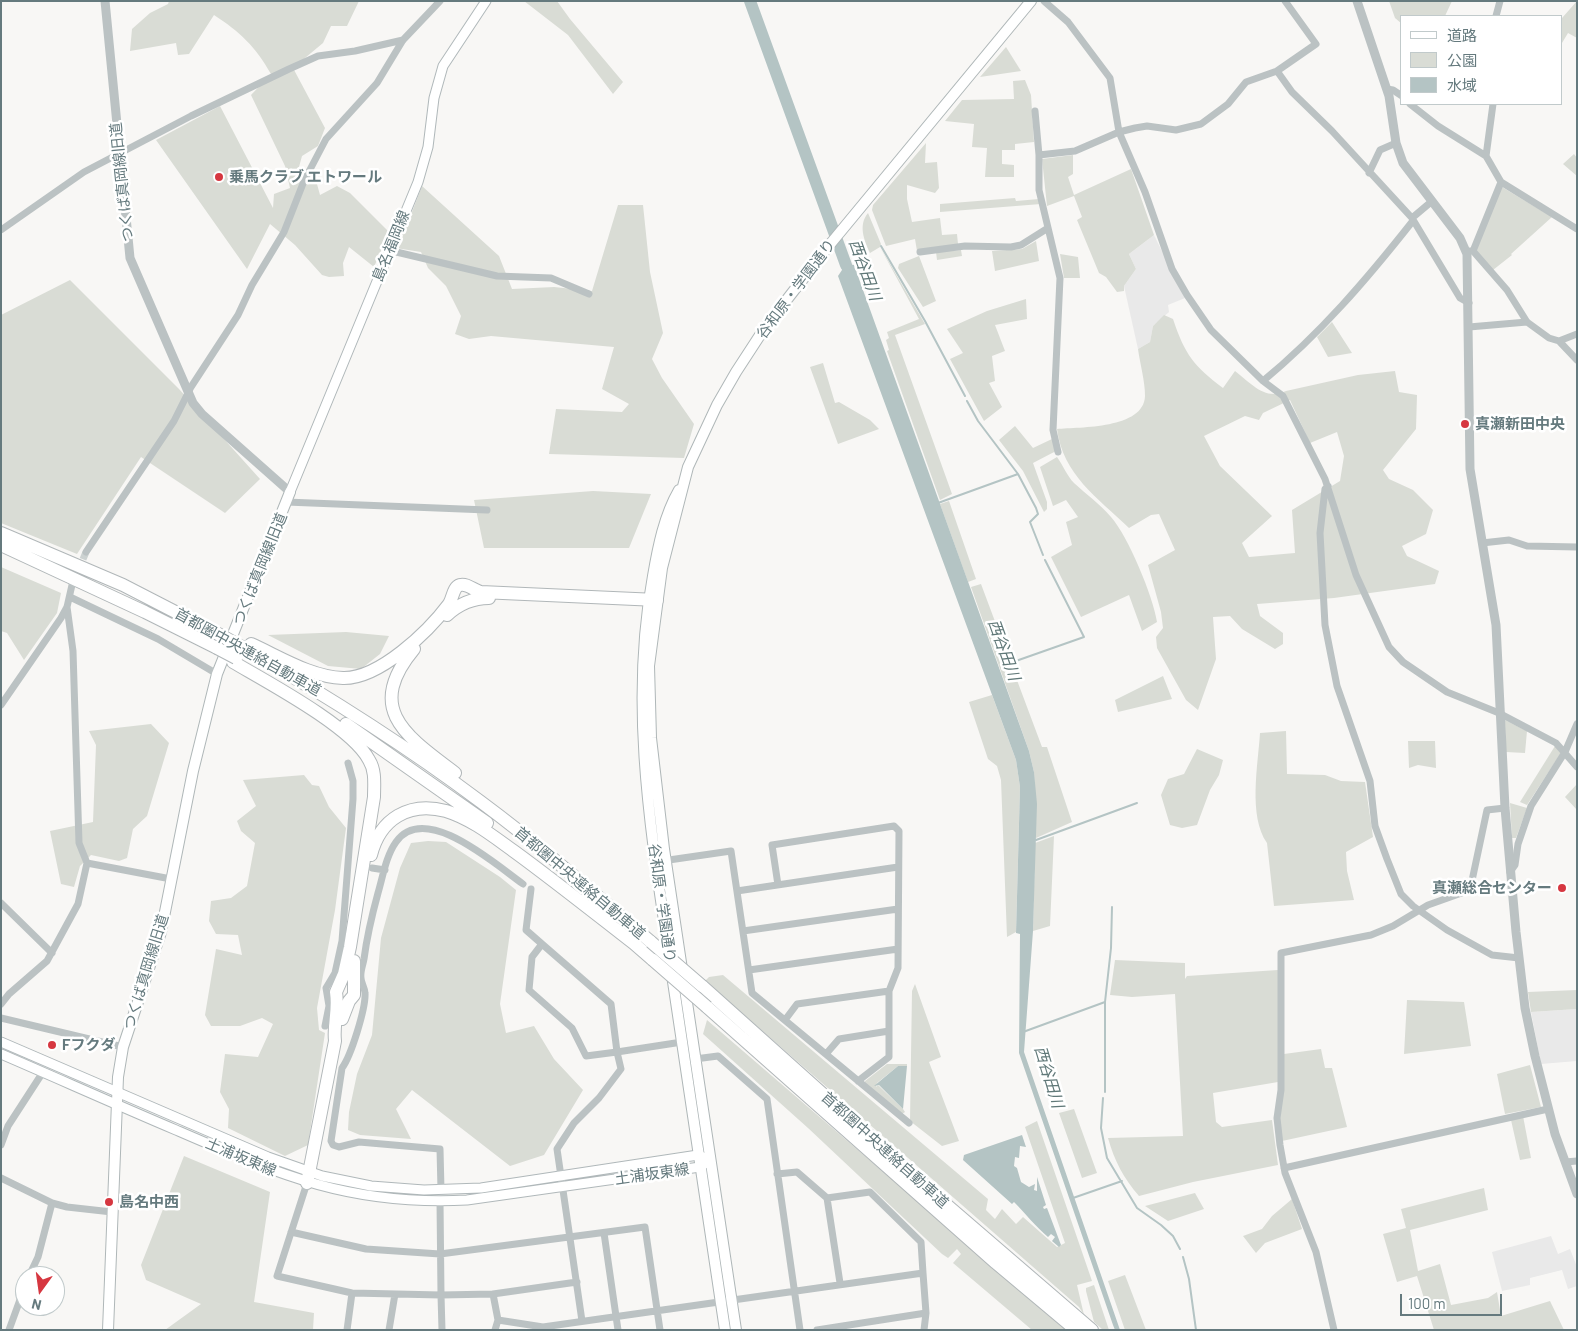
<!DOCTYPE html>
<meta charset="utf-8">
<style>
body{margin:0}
#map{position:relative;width:1578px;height:1331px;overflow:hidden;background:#f8f7f5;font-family:Barlow,"Noto Sans JP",sans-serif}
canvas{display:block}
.frame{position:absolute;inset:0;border:2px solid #657a7e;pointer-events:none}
.legend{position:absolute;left:1400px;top:15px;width:162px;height:90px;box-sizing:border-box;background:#fff;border:1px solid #c1cacb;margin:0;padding:6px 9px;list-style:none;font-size:15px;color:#657a7e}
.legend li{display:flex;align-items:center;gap:10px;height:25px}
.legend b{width:25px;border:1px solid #c1cacb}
.north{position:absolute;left:15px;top:1266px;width:50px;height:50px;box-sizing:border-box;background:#fff;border:1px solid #c1cacb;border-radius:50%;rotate:194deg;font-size:14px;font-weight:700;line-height:20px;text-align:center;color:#657a7e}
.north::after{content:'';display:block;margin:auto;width:18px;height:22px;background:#d63740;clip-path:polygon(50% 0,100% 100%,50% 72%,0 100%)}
.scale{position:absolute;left:1400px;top:1294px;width:102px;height:22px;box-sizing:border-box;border:2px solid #657a7e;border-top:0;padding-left:6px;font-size:15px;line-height:18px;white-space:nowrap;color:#657a7e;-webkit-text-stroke:4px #fff;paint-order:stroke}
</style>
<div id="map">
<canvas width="1578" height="1331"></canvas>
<div class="frame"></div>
<ul class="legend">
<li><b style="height:6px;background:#fff"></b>道路</li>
<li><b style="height:14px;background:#d9dcd5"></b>公園</li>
<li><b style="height:14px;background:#b4c4c4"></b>水域</li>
</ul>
<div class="north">N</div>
<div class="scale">100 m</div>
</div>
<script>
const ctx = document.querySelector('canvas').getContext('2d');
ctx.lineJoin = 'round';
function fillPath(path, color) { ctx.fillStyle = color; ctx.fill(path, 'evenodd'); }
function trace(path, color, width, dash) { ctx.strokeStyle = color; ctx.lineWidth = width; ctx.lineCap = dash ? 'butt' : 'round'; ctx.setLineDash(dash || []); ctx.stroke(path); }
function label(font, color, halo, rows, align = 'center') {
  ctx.font = font + ' Barlow,"Noto Sans JP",sans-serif'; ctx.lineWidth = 5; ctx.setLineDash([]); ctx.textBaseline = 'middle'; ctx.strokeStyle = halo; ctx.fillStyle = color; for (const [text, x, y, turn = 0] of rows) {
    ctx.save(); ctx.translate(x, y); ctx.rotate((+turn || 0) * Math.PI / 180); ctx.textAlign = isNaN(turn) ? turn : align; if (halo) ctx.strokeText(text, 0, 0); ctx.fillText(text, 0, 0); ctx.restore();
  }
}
fillPath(new Path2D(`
 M1154,235l31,63 -17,7 1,7 -16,14 -3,16 -12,7 -14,-63 12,-17 -7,-15z
 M1577,1009v52l-36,3 -10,-52z
 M1551,1236l7,18 12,-5 7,18v19l-9,3 -6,-19 -32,8v7l-28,6 -10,-39z`), '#e9e9e9');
fillPath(new Path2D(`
 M169,1h190l-12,25h-16l-8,17 -30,25 32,60 -7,18 -16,10 -3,11 18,17 3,11 17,-9 13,7 50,50 22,-57 77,70 13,33 42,-2 38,4 26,-86h25l7,67 13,61 -11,26 10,19 32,46 -10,34 -135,-4 7,-45 66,3 7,-8 -27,-15 12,-42 -123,-11 -22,3 -14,-5 6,-18 -15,-30 -18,-18 -7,-16 -38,-6 -9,21 -25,-20 -6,16 1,13 -15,1 -7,-2 -27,-30 -25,-21 -23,45 -91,-129 64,-34 53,102 1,-14 16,-6 -5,-22 -34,-71 20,-21c-16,-28 -31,-42 -57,-59l-25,39 -11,1 -2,-12 -46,8 2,-22 18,-16 18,-9z
 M524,1h33l13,18 53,63 -10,12 -45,-59z
 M1389,1h63l-7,15h-43v8l-7,-6z
 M1577,1v37l-9,-5 -6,10v-25z
 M1006,47l15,24 -41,6z
 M1025,80l6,15 3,47 -19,2v6h-13v14l12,1v12h-29l2,-29 -15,-1 2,-23 -29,-3 17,-21 52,-1 -1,-18z
 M926,143l-1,20 12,-1 2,26 -4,5 -28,-8v14l5,23 28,-4 2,17 15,-1 1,10 -41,7 -2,-12 -29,7 -14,-36 1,-5z
 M1574,154l3,4v18l-14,-12z
 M1073,155v19l-5,3 6,18 57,-26 23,66 -25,19 7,15 -12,17v5l-7,1 -11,-15 -7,-4 -22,-53 5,-3 -8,-21 -27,10 -5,-47z
 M1502,187l50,30 -41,37 1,1 -19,15 -16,-18v-5z
 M1015,198l1,3 23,-2 2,5 -101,8v-8z
 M868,213l13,31 -1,3 45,77 -30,11 57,159 -12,6 -53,-149 2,-1 -3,-10 3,-2 -2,-6 32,-13 -39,-72 -10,6c-6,-13 -12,-28 -2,-40z
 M1036,241l3,20 -44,10 -3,-20 30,-2z
 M961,250l1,6 -25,4 -1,-8z
 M1060,254l18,3 2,21h-16z
 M919,256l17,45 -13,6 -25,-39 1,-4z
 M70,280l109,109 81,90 -35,34 -84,-56 -64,97 -76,-31v-208z
 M1026,299l1,20 -32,6 10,26 -13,5 3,25 -6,2 13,24 -18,14 -34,-62 13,-6 -16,-24 40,-18z
 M1164,315l9,4c12,36 21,47 50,69l12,-17c17,13 30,30 51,20l72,-16 37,-4 4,21 18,3 -1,34 -33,41 6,9 24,11 20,20 -7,24 -24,12 5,10 32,15 -4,13 -101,14 -77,6 3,12 23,17v11l-8,5 -33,-20 -12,-13 -17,1 3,42 -18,51 -12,-10 -29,-52 -1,-11 7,-9 -2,-16 -13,-47 27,-15 -16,-36 -8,1 -22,13c-32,-31 -66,-53 -72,-99 23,-2 87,0 88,-33 0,-15 -5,-32 -7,-47l12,-7 3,-16zM1290,400l20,43 27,-11 7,24 -4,25 -48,29 3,43 -46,4 -7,-14 30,-27 -52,-50 -16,-30 41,-20 14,4 4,-7z
 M1332,322l20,31 -24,4 -11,-20z
 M823,363l12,40 4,-1 31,18 9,9 -41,15 -28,-77z
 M1015,426l18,22 19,-9 4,12 -23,12 14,39v7l-3,3 -21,-41 -24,-31z
 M1057,457c6,8 10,19 17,26 12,11 26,21 37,34 17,19 42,79 46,105l-15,9 -13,-36 -48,22 -30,-60 21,-12 -6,-23 12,-5 -12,-17 -13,6 -13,-39z
 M593,491l58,3 -22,54h-145l-10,-48z
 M949,501l27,78 -8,3 -28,-78z
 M1,567l60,26 -4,20 -33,47 -17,-27 -6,-2z
 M981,584l61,163h5l25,75 -36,16 -2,-66 -5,-21 -58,-164z
 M346,632l43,4 -9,18 -19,15 -33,-3 -60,-31z
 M1163,676l9,23 -54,13 -3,-12z
 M992,695l24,65 4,27 -4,145 -9,5 -6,-157 -4,-14 -9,-7 -19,-57z
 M1505,720l22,11 -2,22 -19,-1z
 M151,724l18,19 -22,73 -14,13 -6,29 -8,3 -28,-6 -11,11 -6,21 -13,-3 -11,-53 43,-9 3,-77 -7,-14z
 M1286,731l1,43 38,1 16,6 24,1 8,55 -27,15 1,19 7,29 -80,6 -7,-63c-19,-27 -9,-78 -7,-110z
 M1408,741h27l1,27 -18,-3 -9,3z
 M1555,746l6,7 -34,52 -7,-3z
 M1197,749l26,11 -4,15 -9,15 -13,35 -15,3 -12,-3 -9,-30 7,-16 16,-5z
 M304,775l8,10 7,1 10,21 17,21 -11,82 -18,98 2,22 6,3 -17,112 -23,11 -57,-28 1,-19 -9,-17 5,-38 33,3 15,-33 -11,-6 -22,8h-29l-6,-11 11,-66 26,6 -4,-20 -22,-1 -7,-13 2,-20 20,-3 16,-12 8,-43 -14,-12 -4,-10 19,-15 -13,-26z
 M1577,784v26l-12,-13z
 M1510,803l17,5 -11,30h-4z
 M1054,836l-4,90 -17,5 2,-88z
 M428,841l18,1 54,35 16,13 -16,114 6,29 28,-7 20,33 29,31 -39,65 -34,11 -98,-76 -16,19 15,30 -51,-4 -12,-5 1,-18 8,-38 15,-39 9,-97 19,-70 11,-25z
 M1115,960l70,3v16l2,-3 91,-6v112l-65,11 3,29 6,5 50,-7 6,45 -85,17 -54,14c-15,-17 -25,-36 -31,-58l75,-2 -8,-142 -43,3 -22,-2z
 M723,975l265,224 -2,11 9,9 7,-10 14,15 7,-7 34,30 8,-4 -40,-116 12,-6 55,160 -15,4 7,30 -5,-8 -374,-326 4,-4z
 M915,984l26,73 -12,5 30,79 -17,5 -32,-25 2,-130z
 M1577,990v19l-46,3 -3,-20z
 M1407,1000l57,2 7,44 -67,8z
 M707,1020l360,310h-35l-79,-67 8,-9 -4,-5 -9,9 -6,-4 -134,-126 -105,-94z
 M1321,1049l4,19h7l15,59 -65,14 -3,-26 5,-61z
 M887,1064h20v2h-9l-21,17 -1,4 2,-2 25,24 2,3 -3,2 -37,-30v-3z
 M1530,1065l11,42 -36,7 -8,-40z
 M1074,1109l23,64 -15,5 -23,-65z
 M1523,1116l8,42 -11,2 -9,-40z
 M184,1156l86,36 -16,110 60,11 -1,17h-148l36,-26 -55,-24 -5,-15z
 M1484,1188l4,22 -78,20 8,41 22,-7 11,41 37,-7 9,-6 4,24 49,-15 14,29h-130l-17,-54 -20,6 -14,-48 23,-6 -5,-19z
 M1195,1193l9,16 -36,12 -23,-15z
 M1292,1199l10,30 -37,14 -9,10 -13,-17 19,-7 10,-13z
 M1125,1275l21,55h-21l-17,-49z
 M1094,1285l15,45h-6l-9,-8 -8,-31v-3z`), '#d9dcd5');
fillPath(new Path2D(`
 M842,247l6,17 6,1 175,486 5,21 3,32 -4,127 -9,121 96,278h-5l-2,-5 -94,-272 1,-119 -4,-1 4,-146 -4,-27 -178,-484 4,-6 -4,-16z
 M898,1066h9l-4,43 -24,-24 -5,1z
 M1022,1135l4,12 -6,-1 -1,12 -4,-1 -1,9 3,2 4,14 8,5 6,-3 -1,6 3,1v-14l9,28 -3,2 1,2 3,-1 14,37 -2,2 -7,-6 3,-4 -4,-3 -3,3c-13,-11 -22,-23 -34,-35l-2,2 -49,-44 1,-5z`), '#b4c4c4');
trace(new Path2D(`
 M881,246l44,75 40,75
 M967,401l11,20 40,53 18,34 2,6 -8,8 13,33
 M938,503l80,-29
 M1013,662l71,-25 -39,-77
 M1036,840l101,-37
 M1023,1032l82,-30
 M1105,1092v-90l6,-54 1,-41
 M1103,1098l-2,30 6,30 30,50 24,17 12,11 7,13
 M1073,1198l49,-17
 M1183,1257l6,22 7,51`), '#b4c4c4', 2);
trace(new Path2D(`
 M750,1l96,264`), '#b4c4c4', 12);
trace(new Path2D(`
 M79,569l7,-17`), '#ccd2d1', 7, [7, 3.5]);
const secondary = new Path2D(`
 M290,492l128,-310 10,-35 6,-49 9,-32 43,-65
 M1,1042l267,115 54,19 49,10 53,4 57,-2 217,-33 7,3
 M1,1054c58,25 116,51 175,76 104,45 174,76 291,70l233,-33 6,-4`);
const primary = new Path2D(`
 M670,961c-19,-128 -41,-256 -17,-385 5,-29 11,-60 26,-86
 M672,975l53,355
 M108,1330l10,-253 5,-30 38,-115 32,-161 24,-97 73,-182
 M736,1330l-72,-481 -13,-111 -2,-72 13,-98 26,-101 29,-62 19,-33 28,-43 63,-81 204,-247`);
const motorway = new Path2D(`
 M1,533l122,52 101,52
 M1,545l144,67 72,36
 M447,615c12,-11 26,-17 42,-17
 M251,644c29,13 60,33 92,34 36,1 85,-46 106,-74 4,-6 4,-17 11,-19 7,-2 15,6 21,7l176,8
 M242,647c82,47 163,98 239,155 58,43 114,92 170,140
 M414,649c-50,60 -8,87 41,124
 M233,662c34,20 119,65 136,98 7,11 5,25 5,37l-24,150 -6,27 -8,18c3,19 -3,32 -1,49l-28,142
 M346,724l141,99
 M371,855c9,-36 38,-54 75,-44 26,8 48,26 69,41 41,30 81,62 121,93
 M630,940l23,20
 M702,986l247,221 143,123
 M707,1007l289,256 80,67
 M342,1019l7,-18 5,-6v-34`);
trace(secondary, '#b0b8ba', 11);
trace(primary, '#afb7b8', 12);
trace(motorway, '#b1b7b9', 14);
trace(new Path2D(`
 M1044,1l24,21 42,56 9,54 26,60 27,77 15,26 24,35 52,51 20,15 42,83 31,96 33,72 14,15 44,30 52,21 57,30 21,24
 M1496,16l4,-15
 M1277,71l15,21 40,39 80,87 48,80 9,5
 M1387,89l6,1 9,6
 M1410,104l28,22 48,30 15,26 76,47
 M1035,111l4,44v35l21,88 -7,152 5,22
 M1039,155l36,-4 44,-19 16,-4 12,-2 29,4 25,-6 27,-20 18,-22 31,-11 39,-27 -31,-43
 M1486,156l7,-52
 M1369,173l11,-23 16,-7
 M1412,218l19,-16
 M1,230l83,-58 107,-56 98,-47 29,-13 37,-5 48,-11
 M388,250l109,26 54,2 38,16
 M1470,251h3l28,-69
 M1473,251l34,39 20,32 22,16 10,3 18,19
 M920,252l45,-6 46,1 10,-2 27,-17
 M1469,327l58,-5
 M1559,341l18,-7
 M1263,381c57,-47 104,-102 149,-159
 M1328,486l-3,3 -5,44 5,92 12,61 33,95 5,45 12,33 14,35 12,12 34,24 45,25 27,3
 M286,502l201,8
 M1482,543l27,-3 18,6 50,1
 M86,552l88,-131 17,-34 47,-72 14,-30 32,-53 20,-51 22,-42 51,-56 26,-43 37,-39
 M70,597l88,42 59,35
 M1,705l60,-87 6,-11 5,-22
 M662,861l69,-10 21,142 157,130
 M87,863l84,16
 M372,868l13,2
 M1510,872l5,-7 3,-21 13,-38 34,-54 12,-28
 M778,885l-6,-40 122,-19 5,5 -1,137 -9,23v66l-31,24
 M531,889l-5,41 16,14 -10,13 -3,33 43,38 14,28 31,-4 -6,-48 -69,-60
 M737,891l161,-24
 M1,903l51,50
 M743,931l155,-22
 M749,970l149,-21
 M1,1004l8,-10 38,-33 31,-57 9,-41 -8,-20 -6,-192 -6,-44
 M1,1018l122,29
 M785,1020l12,-16 92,-13
 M325,1026l4,-20 -3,-18 9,-15 7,-32 11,-142v-18l-5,-18
 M826,1054l13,-15 50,-8
 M695,1059l23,-3 49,43 33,231
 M1,1145l7,-19 35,-54
 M1565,1162l12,-1
 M1284,1168l264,-59
 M777,1174l20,-2 30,26 43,-6 51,50 2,31
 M1,1178l51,25 15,4 45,5
 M307,1183l-30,93 75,17 89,2 -1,-94
 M441,1190l-1,-41 -81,-7 -20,5 -6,-2 -2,-4 11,-73c9,-12 24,-60 23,-75 0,-5 -4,-10 -4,-15 -1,-6 2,-13 3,-19 3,-23 8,-44 14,-66 5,-17 8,-37 18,-51 29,-41 100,23 127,42
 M827,1198l13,85
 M291,1232l75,17 74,5 205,-27 15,103
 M604,1233l14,97
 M29,1276l9,-19 14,-54
 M493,1294l5,26 -3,10
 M498,1320l45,7 380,-54 3,40 -2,17
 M582,1321l-25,-172 17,-26 25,-25 22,-29 -4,-17 65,-10
 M9,1330l16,-44
 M347,1330l5,-37
 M389,1330l6,-36
 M442,1330l-1,-35 52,-1 84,-12
 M817,1330l109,-17
 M1334,1330l-18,-78 -31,-79 -5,-28 -3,-27 4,-28v-137l90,-18 22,-9 35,-21 42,-15 17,-80 18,-2`), '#bbc2c3', 7);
trace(new Path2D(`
 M105,1l25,257 63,145 9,11 88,78
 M1357,1l32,95 7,47 7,20 57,75 7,16 3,215 26,156 9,183 11,124 9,76 10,48 20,78 22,60`), '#bbc2c3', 9);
trace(secondary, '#fff', 9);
trace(primary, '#fff', 10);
trace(motorway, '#fff', 12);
const motorwayBridge = new Path2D(`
 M224,637l18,10
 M217,648l19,10
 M651,942l51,44
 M653,960l54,47`);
trace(motorwayBridge, '#b1b7b9', 14, []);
trace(motorwayBridge, '#fff', 12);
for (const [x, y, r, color] of [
 [219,177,5,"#d63740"],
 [1465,424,5,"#d63740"],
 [1562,888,5,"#d63740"],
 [52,1045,5,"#d63740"],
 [109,1202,5,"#d63740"]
]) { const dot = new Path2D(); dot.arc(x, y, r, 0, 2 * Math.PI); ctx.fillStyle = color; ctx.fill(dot); trace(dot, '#fff', 2); }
label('bold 15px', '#657a7e', '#fff', [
 ["乗馬クラブ エトワール",229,177],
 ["真瀬新田中央",1475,424],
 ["真瀬総合センター",1552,888,"right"],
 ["Fフクダ",62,1045],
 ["島名中西",119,1202]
], 'left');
label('15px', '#657a7e', '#fff', [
 ["つくば真岡線旧道",122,182,-96],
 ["島名福岡線",391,246,-68],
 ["谷和原・学園通り",796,289,-53],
 ["つくば真岡線旧道",260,569,-68],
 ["首都圏中央連絡自動車道",248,652,29],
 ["首都圏中央連絡自動車道",580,883,40],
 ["谷和原・学園通り",662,903,82],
 ["つくば真岡線旧道",146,972,-73],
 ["首都圏中央連絡自動車道",885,1150,42],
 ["土浦坂東線",241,1157,23],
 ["土浦坂東線",652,1174,-8]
]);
label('italic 16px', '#607878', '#fff', [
 ["西谷田川",865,270,70],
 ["西谷田川",1004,650,70],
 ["西谷田川",1049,1077,73]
]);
</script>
